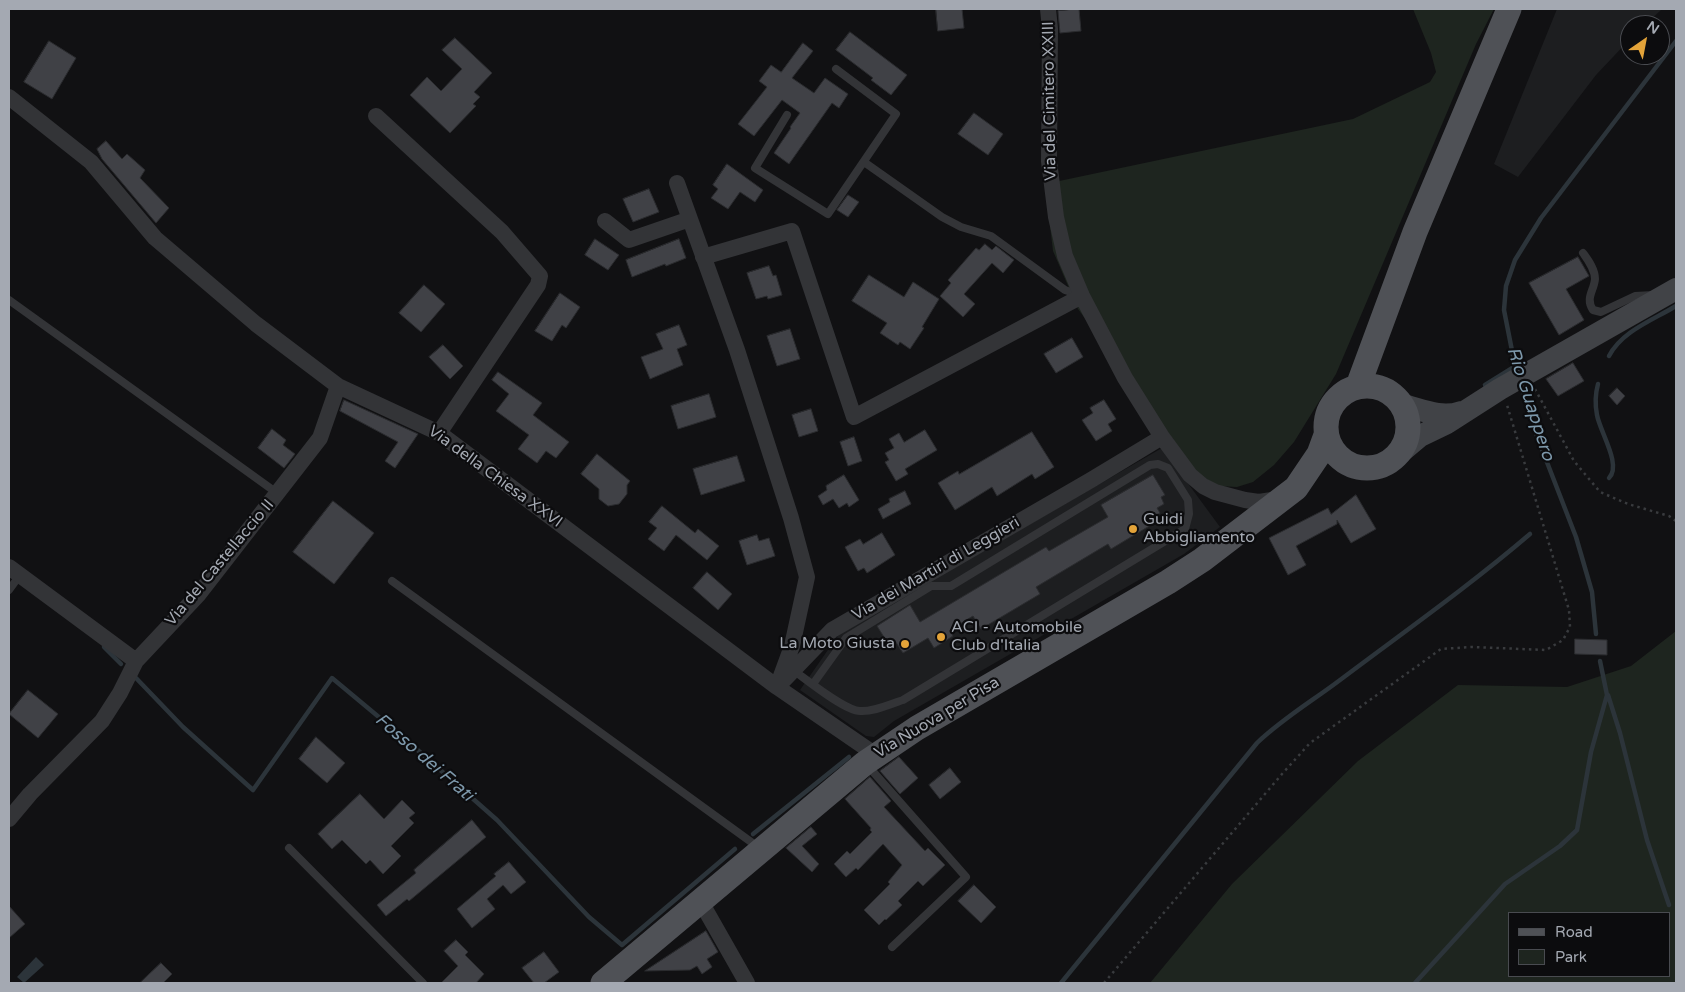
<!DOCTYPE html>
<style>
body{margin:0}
#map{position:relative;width:1685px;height:992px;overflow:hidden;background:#111113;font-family:"Varela Round",sans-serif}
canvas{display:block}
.frame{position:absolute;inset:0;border:10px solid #a4a9b2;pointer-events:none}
.legend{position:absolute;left:1508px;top:912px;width:162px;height:65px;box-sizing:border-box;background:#0c0c0e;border:1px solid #494b50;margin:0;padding:6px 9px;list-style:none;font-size:15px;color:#a4a9b2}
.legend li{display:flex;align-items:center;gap:10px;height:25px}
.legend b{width:25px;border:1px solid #494b50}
.north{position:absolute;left:1620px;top:15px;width:50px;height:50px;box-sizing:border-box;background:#0c0c0e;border:1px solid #494b50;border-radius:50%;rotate:33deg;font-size:14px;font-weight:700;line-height:20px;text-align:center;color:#a4a9b2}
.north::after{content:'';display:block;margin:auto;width:18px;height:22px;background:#e3a339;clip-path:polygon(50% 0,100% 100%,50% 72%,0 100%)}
</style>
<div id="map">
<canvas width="1685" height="992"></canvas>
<div class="frame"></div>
<ul class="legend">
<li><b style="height:6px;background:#4f5156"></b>Road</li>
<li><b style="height:14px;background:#1e251f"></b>Park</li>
</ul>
<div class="north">N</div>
</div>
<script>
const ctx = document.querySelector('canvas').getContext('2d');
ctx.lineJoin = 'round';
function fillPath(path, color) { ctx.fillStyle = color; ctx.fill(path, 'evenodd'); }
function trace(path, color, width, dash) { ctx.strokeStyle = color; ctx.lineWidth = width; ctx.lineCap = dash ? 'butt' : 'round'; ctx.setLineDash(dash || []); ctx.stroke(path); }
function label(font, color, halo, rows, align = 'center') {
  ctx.font = font + ' "Varela Round",sans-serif'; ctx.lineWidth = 4.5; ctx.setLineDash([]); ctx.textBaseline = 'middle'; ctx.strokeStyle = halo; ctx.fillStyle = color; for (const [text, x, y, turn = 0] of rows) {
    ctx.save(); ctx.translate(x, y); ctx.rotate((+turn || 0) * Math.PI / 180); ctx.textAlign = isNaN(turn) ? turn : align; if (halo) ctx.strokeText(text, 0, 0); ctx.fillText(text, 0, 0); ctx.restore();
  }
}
fillPath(new Path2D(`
 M1557,9h105l-17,16h-15v14l-34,36 -78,102 -24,-13z
 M1162,448l58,79 -36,27 -290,167 -20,16 -8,-1 -66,-46 39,-56z`), '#1d1e20');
fillPath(new Path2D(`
 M1413,9h81l-18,35 -140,330 -42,68 -20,23 -21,17 -16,5 -19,-1 -20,-12 -120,-165 -25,-58 -8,-67 308,-65 77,-37 6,-10 -5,-19z
 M1676,631v352h-526l82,-99 126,-123 100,-76 109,2 64,-21zM1509,913h160v63h-160z`), '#1e251f');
fillPath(new Path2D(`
 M36,957l8,8 -20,18 -7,-6z`), '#2c343a');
trace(new Path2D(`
 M1609,356c13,-25 44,-36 67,-50
 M1516,371l-12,-61 2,-24 9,-26 26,-42 135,-177
 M1598,384c-3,11 -3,21 -1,31 3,17 25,50 12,63
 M1485,385l29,-18
 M1521,386l17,53 38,98 16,55 4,42
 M104,647l17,17
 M136,678l47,49 70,63 79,-112 72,60 93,82 92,97 33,28 113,-96
 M1608,695l12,38 27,107 22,65
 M753,834l96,-77
 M1061,983l196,-240c24,-23 52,-40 79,-60 65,-49 132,-96 194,-149
 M1415,983l90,-99 55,-38 17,-16 14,-78 16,-57 -7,-34`), '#2c343a', 4.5);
const building = new Path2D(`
 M936,9h26l2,19 -26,3z
 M1079,9l2,22 -21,2 -2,-22z
 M850,32l57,43 -16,20 -20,-15 2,-2 -37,-28z
 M455,38l37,35 -18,19 6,5 -7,7 3,2 -26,27 -40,-38 17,-18 14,14 21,-22 -20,-19z
 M49,41l27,17 -24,41 -28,-17z
 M803,43l10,8 -21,27 22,15 11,-15 23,16 -9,14 -7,-5 -43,61 -15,-11 17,-25 -1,-1 10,-14 -18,-13 -28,36 -16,-12 29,-37 -8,-6 12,-16 10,7z
 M974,113l29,21 -15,21 -30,-21z
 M106,141l16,18 5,-5 18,16 -5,8 29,30 -13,15 -54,-64 -5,-10z
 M727,164l36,26 -8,12 -15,-10 -12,17 -17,-11 7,-9 -5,-4z
 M649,189l10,23 -26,10 -10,-23z
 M848,195l11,7 -11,15 -11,-7z
 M595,239l24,16 -11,15 -23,-15z
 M679,239l7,19 -20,8 -1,-2 -33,13 -6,-17z
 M985,244l7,6 4,-4 18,14 -11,13 -11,-10 -28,31 11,10 -12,13 -23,-21 11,-13 -3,-3 28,-32 3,2z
 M1578,257l11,19 -23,13 18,31 -25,15 -30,-52z
 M769,266l4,10 3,-1 6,20 -14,4 -1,-3 -11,3 -9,-26z
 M869,275l35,22 9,-15 26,17 -17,28 2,1 -14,21 -10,-7 -2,3 -18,-12 7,-10 -35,-22z
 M424,285l21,19 -24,28 -22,-19z
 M560,293l20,14 -14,21 -4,-3 -10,16 -17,-10z
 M679,325l8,20 -10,4 6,16 -33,14 -9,-22 22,-8 -7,-15z
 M790,329l10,30 -23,7 -10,-30z
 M1072,338l11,19 -27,16 -12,-19z
 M443,345l20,21 -13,13 -21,-22z
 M1573,363l11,18 -26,15 -12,-17z
 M498,372l44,31 -9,12 36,27 -13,16 -10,-7 -9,12 -19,-14 11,-14 -33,-24 13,-17 -17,-14z
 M1617,388l8,8 -8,9 -8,-9z
 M709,394l7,23 -38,12 -7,-23z
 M344,400l74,34 -23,34 -10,-7 13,-19 -58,-31z
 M1104,400l12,19 -8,5 4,7 -16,10 -14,-21 11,-7 -3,-5z
 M811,409l7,22 -19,6 -7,-22z
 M272,429l14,11 -3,5 12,9 -11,14 -26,-20z
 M925,430l12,20 -32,19 3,5 -12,7 -11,-19 4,-2 -4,-7 9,-5 -5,-9 10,-6 5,9z
 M1032,432l22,35 -19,12 -3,-5 -35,22 -5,-9 -37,23 -17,-27 20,-12 1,3z
 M854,437l8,24 -14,5 -8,-24z
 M597,454l33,27 -3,4v9l-8,10 -11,2 -9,-7v-10l-18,-15z
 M737,456l8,25 -44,14 -8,-26z
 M844,475l15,25 -10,7 -2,-4 -8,5 -6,-9 -10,6 -5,-9 9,-6 -1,-4z
 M1153,475l12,20 -4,2 3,7 -7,4 3,5 -7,4 3,5 -45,27 -3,-5 -72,43 4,7 -59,35 -8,-13 -23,14 3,6 -19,12 -6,-10 -25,15 -8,-12 -6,4 -12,-19 33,-21 10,17 126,-75 3,4 59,-34 -7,-12z
 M905,491l6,13 -28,15 -5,-10 12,-7 -1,-3z
 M1356,495l20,34 -25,14 -14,-23v4l-41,22 10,19 -18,10 -19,-37 59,-30 3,6z
 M333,501l41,32 -40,51 -41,-32z
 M662,506l33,27 3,-4 21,17 -12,14 -31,-25 -12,16 -16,-12 9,-11 -8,-6z
 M882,533l13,22 -28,18 -3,-5 -6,3 -13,-24 15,-8 3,5z
 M757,535l2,6 10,-3 6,18 -28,9 -8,-24z
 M707,572l25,22 -14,16 -25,-22z
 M1575,639l32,1v15l-32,-1z
 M28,690l30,24 -20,24 -29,-24z
 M316,737l29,26 -18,20 -28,-24z
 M899,757l19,21 -18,16 -20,-23z
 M950,768l11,14 -21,17 -11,-14z
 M870,777l21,24 -7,6 41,44 3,-3 17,17 -22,21 -5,-5 -20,20 4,4 -16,15 -1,-1 -6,6 -15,-15 26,-26 -2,-2 14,-17 -19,-21 -25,26 -2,-2 -10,9 -12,-13 13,-13 3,3 22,-22 -2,-2 1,-2 -26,-29z
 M360,794l24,25 18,-19 13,13 -6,5 5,5 -23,23 10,10 -18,18 -13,-14 -4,4 -24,-24 -10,9 -14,-15z
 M472,820l14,17 -77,64 -2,-2 -21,17 -9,-11 39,-32 -2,-3z
 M811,827l6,7 -15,12 17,18 -7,8 -26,-24z
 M509,862l17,20 -15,12 -8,-9 -16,14 8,10 -23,19 -15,-19 39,-33 -2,-2z
 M974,885l22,22 -15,16 -23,-22z
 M9,906l16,18 -16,14z
 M706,931l12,21 -11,7 5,8 -10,7 -5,-8 -7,4 -45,1z
 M456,940l12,12 -3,3 19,19 -8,9h-35l17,-17 -14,-15z
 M544,952l15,20 -15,11h-10l-12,-15z
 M161,963l11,11 -9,9h-23z`);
fillPath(building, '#404146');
trace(building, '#2b2c2f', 1);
trace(new Path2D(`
 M1535,389l39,72 26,31 28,12 41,12 7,5
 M1104,983l178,-209 28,-31 131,-94 31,-2 74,3 17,-10 7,-13 -1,-17 -62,-205`), '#393b3e', 2.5, [2.5, 4]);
trace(new Path2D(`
 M787,115l-32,53 73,46 68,-100 -60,-45
 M864,162l78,55 19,10 30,9 74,54 15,5
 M1583,253c5,7 12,16 12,26 -1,12 -10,19 -2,31l8,2 34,-16 18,-1
 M9,300l268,193
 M392,581l366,266
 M9,590l11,-15
 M793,670c14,10 52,41 67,41 14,1 30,-7 43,-11l282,-171 4,-15 -1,-14 -20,-32 -10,-4 -8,1 -199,121h-20l-85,52 -33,46
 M868,766l98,111 -74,70
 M289,848l134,135`), '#333437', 8);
trace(new Path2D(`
 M1048,9l2,20 -1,132 7,56 9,39 17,40 43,82 37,59 28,38 13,11 12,6 30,8 14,2 19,-3
 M9,97l82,65 64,76 101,86 82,62 101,47 338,254 99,68
 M376,116l126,116 38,44 -2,9 -99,148
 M677,183l60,167 54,168 16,59 -15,69 -15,41
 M605,221l24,19 61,-21
 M703,257l89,-26 62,186 228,-121
 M9,567l127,94
 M782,682l50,-52 259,-150 71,-43
 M9,819l21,-25 72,-73 18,-28 16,-32 62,-66 122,-157 18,-52
 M701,902l46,81`), '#333437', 16);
trace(new Path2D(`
 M1403,405c19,5 39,14 58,7
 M1401,452l19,-16 27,-13 53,-34 176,-100`), '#414347', 22);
trace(new Path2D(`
 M1326 427a41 41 0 1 1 82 0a41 41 0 1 1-82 0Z
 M1358,386l57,-154 94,-223
 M603,983l262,-220 52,-35 251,-146 34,-22 94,-72 23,-34 7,-19`), '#4f5156', 25);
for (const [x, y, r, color] of [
 [1133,529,5,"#e3a339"],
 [941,637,5,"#e3a339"],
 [905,644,5,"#e3a339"]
]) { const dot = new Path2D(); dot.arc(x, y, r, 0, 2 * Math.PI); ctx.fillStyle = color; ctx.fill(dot); trace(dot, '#0c0c0e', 2); }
label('16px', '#a4a9b2', '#0c0c0e', [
 ["Via del Cimitero XXIII",1050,101,-91],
 ["Via della Chiesa XXVI",495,477,36],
 ["Via del Castellaccio II",220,563,-50],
 ["Via dei Martiri di Leggieri",936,569,-30],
 ["Via Nuova per Pisa",937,718,-31]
]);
label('16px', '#a4a9b2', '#0c0c0e', [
 ["Guidi",1143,520],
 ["Abbigliamento",1143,538],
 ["ACI - Automobile",951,628],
 ["Club d'Italia",951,646],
 ["La Moto Giusta",895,644,"right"]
], 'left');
label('italic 18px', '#7d98ab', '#0c0c0e', [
 ["Rio Guappero",1530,404,72],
 ["Fosso dei Frati",424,758,41]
]);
</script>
